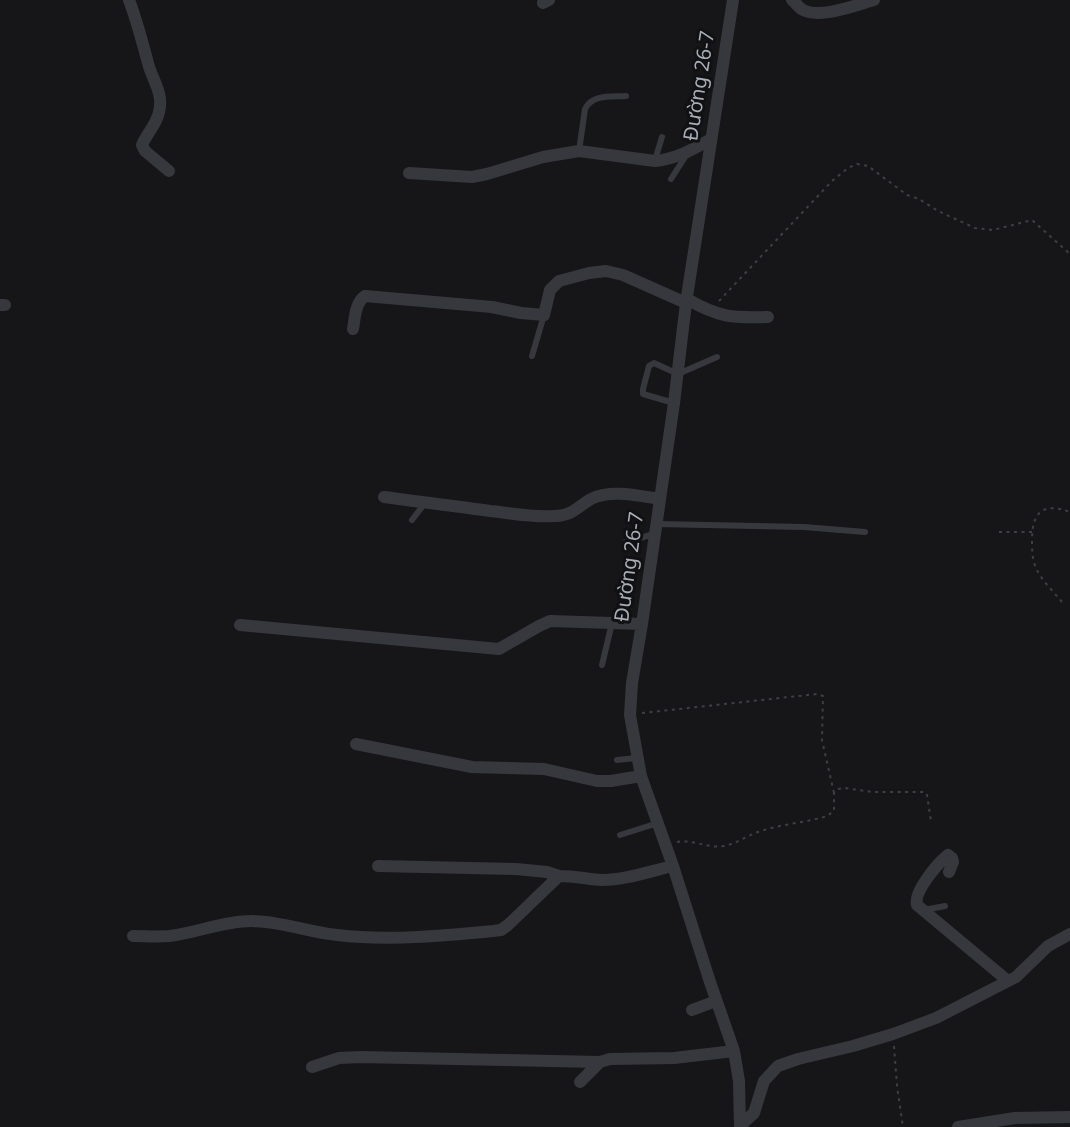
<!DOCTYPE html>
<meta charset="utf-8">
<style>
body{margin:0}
canvas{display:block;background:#161618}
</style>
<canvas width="1070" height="1127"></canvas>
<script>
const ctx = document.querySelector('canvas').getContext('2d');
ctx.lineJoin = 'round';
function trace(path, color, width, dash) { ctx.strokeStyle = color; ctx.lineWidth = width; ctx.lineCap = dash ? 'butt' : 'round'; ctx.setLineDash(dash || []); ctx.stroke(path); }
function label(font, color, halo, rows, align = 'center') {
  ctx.font = font + ' "Noto Sans",sans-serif'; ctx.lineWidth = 6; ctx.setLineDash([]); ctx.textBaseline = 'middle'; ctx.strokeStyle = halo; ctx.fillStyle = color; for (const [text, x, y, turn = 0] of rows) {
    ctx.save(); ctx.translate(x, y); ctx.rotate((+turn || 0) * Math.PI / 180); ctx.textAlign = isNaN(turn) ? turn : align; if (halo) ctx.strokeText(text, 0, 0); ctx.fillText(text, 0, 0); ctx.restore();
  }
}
trace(new Path2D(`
 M719,301l113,-120 16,-13 9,-4 11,2 39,29 12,4 19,12 37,17 18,2 39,-10 38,34
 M999,532h33
 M1062,602c-9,-11 -20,-21 -26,-34 -4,-9 -4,-18 -4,-28 0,-28 11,-38 38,-28
 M642,713l175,-19 6,2 -1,44 12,53
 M677,842c17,-3 31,7 47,4 12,-2 22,-10 34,-14 22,-8 47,-9 69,-16l7,-5v-18l4,-4 7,-1 27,4h53l2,3 4,26
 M894,1046l3,40 6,41`), '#3d3f44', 2, [3, 4.5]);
trace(new Path2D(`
 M579,151l6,-42c7,-15 26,-12 41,-13
 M655,160l7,-23
 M671,179l16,-25
 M532,356l12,-41
 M674,403l-31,-9v-5l6,-23 5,-3 24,11 39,-17
 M412,520l13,-17
 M657,524l147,3 61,5
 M626,542l28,-8
 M602,665l10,-42
 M617,760l19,-2
 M620,835l38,-12
 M924,910l21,-4`), '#37383d', 6);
trace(new Path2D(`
 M129,0c8,21 13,41 19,63 4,17 16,30 11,49 -2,12 -12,21 -17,33l3,6 24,20
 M733,0l-47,303 -12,100 -32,221 -10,59 -2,32 11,61 32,90 37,116 24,69 5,30 1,46
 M792,0c4,3 7,8 11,10 18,9 53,-5 71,-10
 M543,3l6,-3
 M409,173l63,4 15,-3 56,-17 36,-6 76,10c22,-2 38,-12 56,-22
 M687,299c33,19 45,19 81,18
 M0,305h5
 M353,329c2,-11 2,-26 12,-33l127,11 29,6 23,2 6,-25 9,-9 30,-8 17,-2 17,4 63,28
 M384,497c36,5 71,9 106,14 21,2 43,7 65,5 19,-1 22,-9 36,-17 20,-10 48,-3 69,0
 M240,625l259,24 40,-23 11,-5 92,3
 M356,744l116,23 72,2 53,12h14l30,-5
 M378,866l138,3 31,3 12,4
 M949,872l4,-10 -1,-4 -4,-3c-10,8 -35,37 -31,50l91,76
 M133,936c12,0 24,1 36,0 28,-3 54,-15 82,-15 29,0 57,11 86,14 51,6 104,1 156,-4l8,-1 7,-5 51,-49c15,0 29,3 43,4 24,0 48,-9 71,-14
 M692,1010l24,-9
 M312,1067l27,-9 22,-1 239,5
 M580,1082l20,-20 10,-3 64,-1 60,-7
 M740,1126l14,-13 10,-32 14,-15 20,-7 55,-13 40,-12 43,-16 80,-41 32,-31 22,-12
 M958,1127l57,-9 55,-1`), '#37383d', 12);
label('20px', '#a8adb8', '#111113', [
 ["Đường 26-7",700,86,-81],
 ["Đường 26-7",630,567,-82]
]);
</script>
